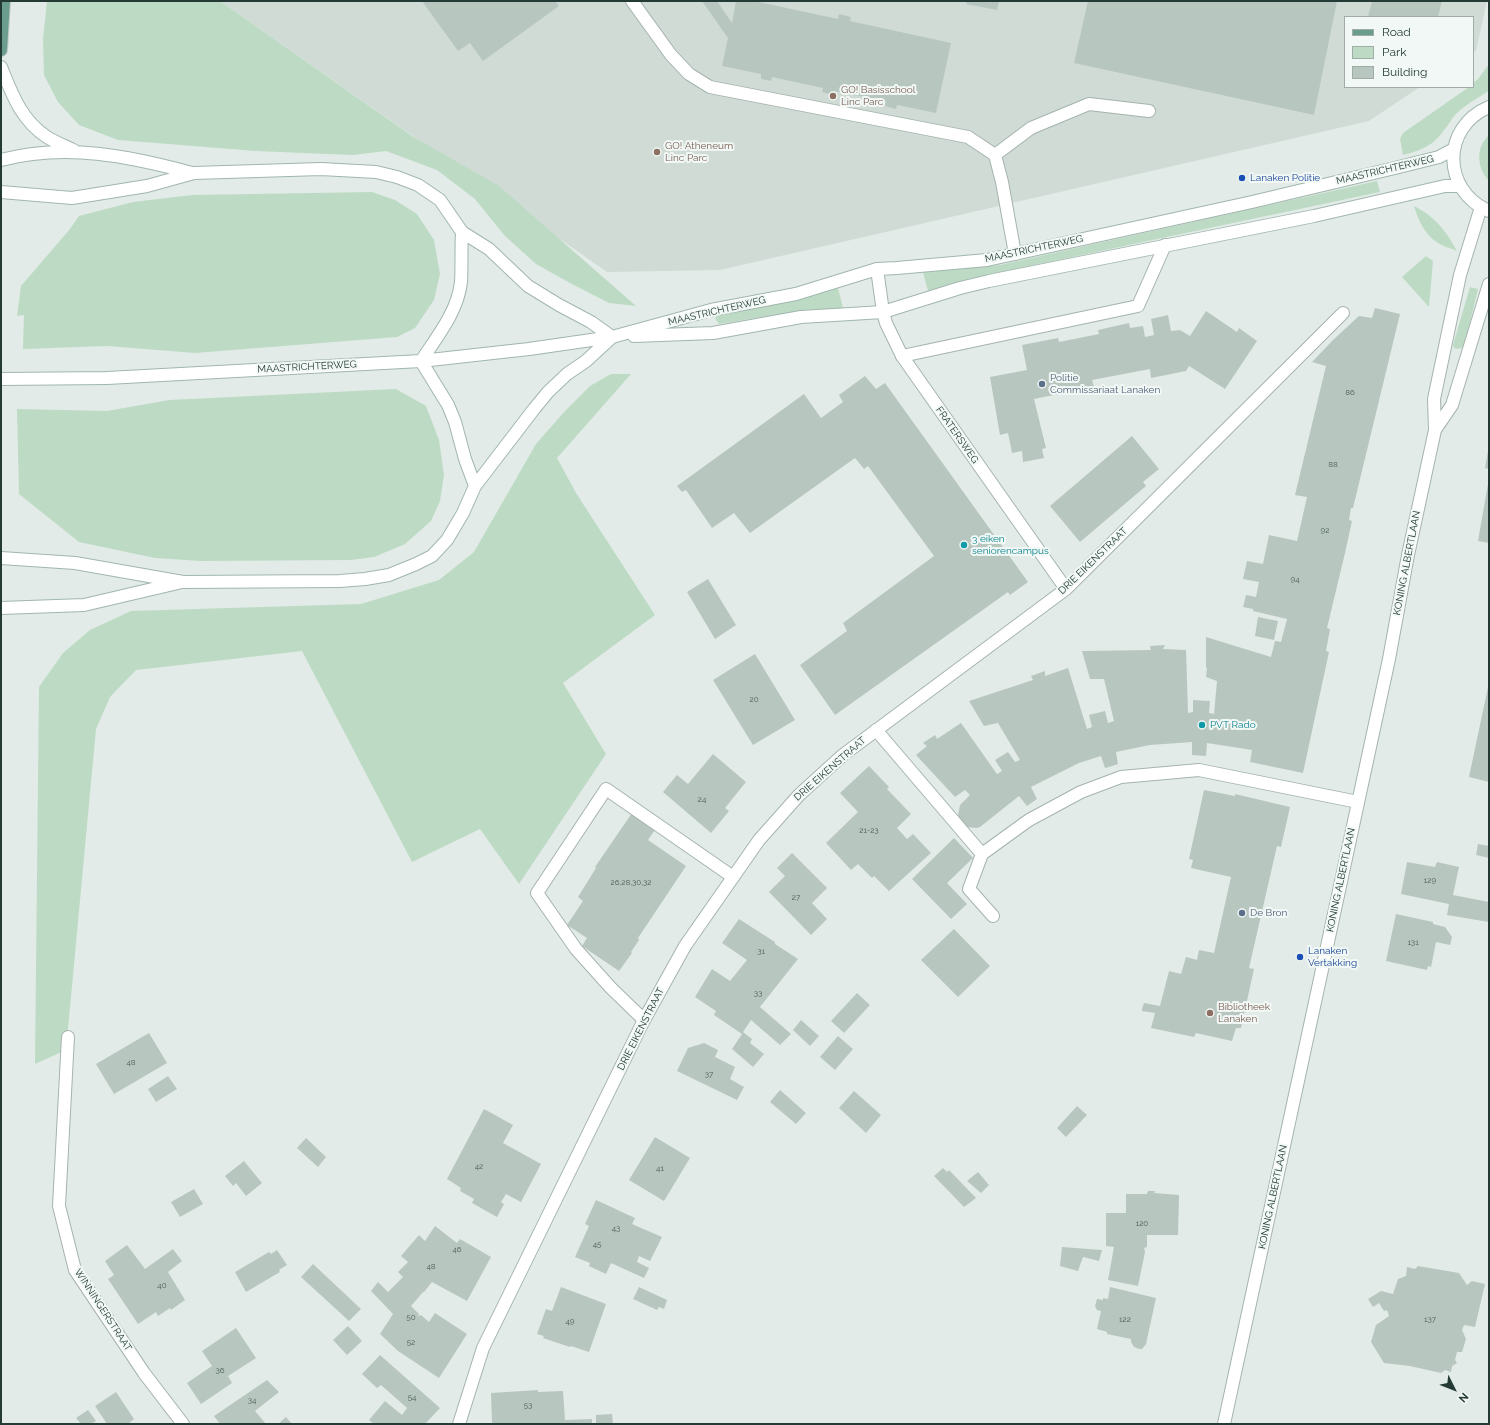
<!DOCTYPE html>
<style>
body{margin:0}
#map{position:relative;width:1490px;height:1425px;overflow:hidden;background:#e2ebe7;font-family:Raleway,sans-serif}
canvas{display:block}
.frame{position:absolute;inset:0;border:2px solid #233b34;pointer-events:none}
.legend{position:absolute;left:1344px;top:16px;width:130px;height:72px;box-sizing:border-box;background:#f2f8f5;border:1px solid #9faca8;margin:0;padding:5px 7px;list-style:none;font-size:12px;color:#233b34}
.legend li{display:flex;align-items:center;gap:8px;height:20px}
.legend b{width:20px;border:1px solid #9faca8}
.north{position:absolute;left:1434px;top:1369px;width:40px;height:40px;-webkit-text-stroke:3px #f2f8f5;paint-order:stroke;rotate:132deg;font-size:11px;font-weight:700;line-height:16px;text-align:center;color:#233b34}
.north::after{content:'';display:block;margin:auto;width:14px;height:18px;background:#233b34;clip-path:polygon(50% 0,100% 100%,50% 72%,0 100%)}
</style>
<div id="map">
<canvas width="1490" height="1425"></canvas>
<div class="frame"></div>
<ul class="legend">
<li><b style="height:5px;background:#6a9d8e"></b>Road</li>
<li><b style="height:11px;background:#bddbc4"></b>Park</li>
<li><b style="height:11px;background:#b8c6c0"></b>Building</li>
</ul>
<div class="north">N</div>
</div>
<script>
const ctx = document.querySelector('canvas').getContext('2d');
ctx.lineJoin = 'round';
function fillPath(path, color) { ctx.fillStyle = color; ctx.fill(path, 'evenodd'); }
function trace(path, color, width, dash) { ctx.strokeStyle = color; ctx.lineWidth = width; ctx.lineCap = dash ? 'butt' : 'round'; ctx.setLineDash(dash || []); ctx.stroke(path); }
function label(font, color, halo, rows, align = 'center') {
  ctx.font = font + ' Raleway,sans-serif'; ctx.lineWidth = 4; ctx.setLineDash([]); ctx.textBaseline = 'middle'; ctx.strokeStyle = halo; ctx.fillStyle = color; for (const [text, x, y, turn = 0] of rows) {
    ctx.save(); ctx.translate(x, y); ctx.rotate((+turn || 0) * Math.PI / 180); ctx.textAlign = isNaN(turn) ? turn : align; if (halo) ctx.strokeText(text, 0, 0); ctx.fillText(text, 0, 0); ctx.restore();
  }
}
fillPath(new Path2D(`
 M220,1h1267l-11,50 -3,2v-36h-128v70h75l-51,34 -649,149 -113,2z`), '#d0dbd6');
fillPath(new Path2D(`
 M47,1h173l192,135 87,50 137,120 -27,-3 -39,-20 -34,-19 -32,-29 -29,-36 -38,-29 -51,-19 -33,4 -97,-4 -138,-11 -39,-15 -21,-23 -14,-27 -1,-36z
 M1489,64v26l-2,2c-11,7 -22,13 -31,22 -4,4 -7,10 -11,15 -12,17 -23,21 -42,26l-3,-16 3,-6 66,-46h4v-4l5,-4z
 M1489,135v46c-12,-13 -14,-33 0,-46z
 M1377,181l3,11 -412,87 -40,12 -5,-19 77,-7z
 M372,192l23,8 22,14 17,26 6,34 -6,26 -19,28 -18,9 -202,16 -88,-7 -84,3 1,-34 -7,1 4,-30 49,-57 9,-13 54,-14 59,-7z
 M1414,206c21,11 31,23 43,45 -6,-3 -13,-4 -19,-8 -13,-8 -20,-23 -24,-37z
 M1426,256l7,5 -4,46 -27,-30z
 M1470,287l8,2 -14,58 -6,2 -4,-1 -1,-3z
 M838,288l5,20 -39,2 -85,14 -4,-6 3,-3 88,-17z
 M611,374h20l-74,84 19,35 79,122 -92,68 43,71 -87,130 -39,-55 -68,33 -110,-211 -166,19 -26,27 -14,32 -30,321 -31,14 4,-377 24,-34 27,-23 41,-19 230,-7 78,-24 35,-28 62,-108 29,-33 25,-25z
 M396,389l30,17 13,34 5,35 -4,26 -9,20 -26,23 -31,13 -23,3 -150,1 -46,-3 -76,-16 -60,-48 -2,-85 90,2 62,-11z`), '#bddbc4');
fillPath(new Path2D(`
 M422,1h133l4,5 -76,55 -13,-18 -12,8z
 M702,1h15l15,22 4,-22h18l84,18 1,-5 12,3 -1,4 101,22 -15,70 -39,-8 -1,4 -11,-3 1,-5 -52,-10 -1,4 -11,-3 1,-4 -51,-11 -1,4 -10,-2v-5l-39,-8 6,-28z
 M967,1h32l-2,9 -31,-6z
 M1088,1h249l-23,114 -240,-52z
 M1372,1h70l-4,16h-70z
 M1375,308l25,6 -47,194h-2l-2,12 3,1 -7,32 -18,75 3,1 -4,22 3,1 -26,121 -53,-11 2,-12 -45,-7 -1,13 -14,-1v-13l-42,3 -34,7 2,12 -9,3 -4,1 -4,-12 -22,7 -48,24 6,12 -10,7 -8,-10 -39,31 -3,1 -12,-1 -5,-5 -2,-7 2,-10 10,-10 -5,-5 -10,7 -39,-42 11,-9 -4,-3 12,-8 2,4 24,-16 36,51 5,-3 -7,-11 13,-8 7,10 5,-2 -22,-37 -14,3 -15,-25 64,-21 -2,-4 14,-5v5l23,-8 19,61 5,-2 -3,-12 16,-4 3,12 6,-2 -10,-42h-14l-8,-28 69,-1 -1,-4 15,-1 -2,4 23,1 2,63 5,-1v-12l17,1 -1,12 5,1 3,-33 -11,-4 1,-9 -1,-1v-30l65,20 4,-16 6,1 6,-23 -34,-8v-2l-10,-2 3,-12 10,2 3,-15 -16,-3 4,-18 16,3 6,-29 28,6 10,-44 -12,-2 31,-129 -14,-4 21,-22 26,-24 13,2z
 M1206,311l31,21 2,-4 18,13 -32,48 -36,-23 -3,5 -35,7 -1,-9 -58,11 2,7 -60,12 12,49 -4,1 2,9 -21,4 -1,-11 -10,2 -4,-20 -8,2 -10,-58 37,-7 -5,-25 36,-7 1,4 40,-8 -1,-4 31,-7 1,5 13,-2 2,11 9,-2 -3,-16 17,-4 3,16 9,-1 10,6z
 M865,376l11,13 9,-6 143,199 -18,13 -2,-3 -173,123 -35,-50 47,-34 -4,-8 91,-67 -66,-90 -4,3 -9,-11 -105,75 -16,-20 -22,15 -26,-38 -4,2 -5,-6 127,-92 17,24 22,-16 -4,-7z
 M1132,436l27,33 -16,13 3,4 -66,56 -30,-36z
 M1488,451h1v18l-4,-1z
 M1488,484h1v59l-11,-2z
 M708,579l28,46 -21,14 -28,-47z
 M1258,617l20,4 -4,19 -19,-4z
 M755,654l40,66 -42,25 -40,-65z
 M1488,687h1v95l-20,-5z
 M713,754l33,28 -21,26 4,3 -18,22 -48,-41 14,-17 11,9z
 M869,766l20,21 -2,2 24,25 -14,14 10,11 6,-5 18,19 -42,38 -15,-15 -2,2 -14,-14 -7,6 -25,-27 32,-31 -18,-19z
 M1204,790l31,6v-2l55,13 -9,40 -4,-1 -28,122 5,1 -13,59h-5l-4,13 -36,-8 -2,4 -43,-9 4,-15 -13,-2v-2l2,-6 16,3 9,-35 12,3 5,-17 11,3 2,-10 15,3 17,-76 -40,-9 2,-8 -4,-1z
 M632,813l24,15 -8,12 38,26 -48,72 1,2 -8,12 1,1 -13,18 -37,-25 5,-8 -20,-13 16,-24 -5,-4 18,-29 -1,-1z
 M954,838l19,20 -26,25 20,21 -16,15 -39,-40z
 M1478,844l11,2v12l-13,-3z
 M792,853l35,35 -15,15 15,16 -16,16 -42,-43 16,-16 -8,-8z
 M1407,862l28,5 2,-5 22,5 -6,28 36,7v20l-42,-7 2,-11 -48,-10z
 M1396,914l37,8v2l12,3 7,10 -2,8 -14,-3 -5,25 -3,-1 -1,4 -41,-9z
 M739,919l36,23v2l23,15 -38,48 31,27 -11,11 -29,-25 -8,12 9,7 -2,4 14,11 -11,13 -21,-18 10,-15 -28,-19 2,-4 -21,-14 17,-28 18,12 17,-21 -25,-17z
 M954,929l36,37 -32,31 -37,-37z
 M857,993l13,12 -26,28 -13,-12z
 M801,1020l18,16 -9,10 -17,-16z
 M149,1033l18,30 -53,31 -18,-30z
 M838,1036l15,13 -18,21 -15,-13z
 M704,1043l14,7 -3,7 20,10 -5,12 14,8 -7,13 -60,-29 11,-23z
 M168,1076l9,13 -21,13 -8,-13z
 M780,1090l26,23 -10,11 -26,-22z
 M854,1091l27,24 -15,18 -27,-25z
 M1077,1106l10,9 -21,22 -9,-9z
 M484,1109l29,16 -10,18 38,21 -20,38 -15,-8 -5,8 3,2 -7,13 -25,-14 2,-4 -14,-8 1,-3 -14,-9z
 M655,1137l35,21 -26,43 -35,-21z
 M306,1138l20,19 -8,10 -21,-19z
 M244,1161l18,22 -16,13 -10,-13 -3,3 -8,-10z
 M943,1168l4,4 2,-2 27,28 -12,9 -30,-31z
 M978,1172l11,13 -8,8 -14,-12z
 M194,1189l9,15 -23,13 -9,-15z
 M1148,1191h7l-1,2 25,2 -1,40h-31v12l-3,1 1,4 -7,34 -30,-6 6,-33 -8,-1v-33h20v-19h21z
 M596,1200l39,18 -3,6 30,13 -12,24 -11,-5 -2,6 12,6 -5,10 -33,-15 -5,11 -17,-8 1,-3 -15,-6 14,-31 -4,-2z
 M435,1226l22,17 3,-4 31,18 -24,44 -35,-19 -8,10h-1l-12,14 8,8 -1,2 3,-1 8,7 6,-9 32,21 -28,44 -41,-27 -18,-17 13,-20 -22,-23 7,-9 10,10 15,-15 -5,-5 10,-10 -7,-6 18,-21 6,6z
 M127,1245l18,24 28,-20 9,12 -14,11 17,28 -14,10 -1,-2 -12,8 -2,-4 -18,12 -30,-45 6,-4 -9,-14z
 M1062,1247l40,3 -3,11 -16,-4 -5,14 -18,-5z
 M277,1250l10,15 -8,5 1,2 -34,20 -11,-20 34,-20 2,2z
 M313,1264l48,45 -12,12 -48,-44z
 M1418,1266l41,7 8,12 5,-4 13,3 -10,43 -11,-2 -2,5 4,9 -4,13h-5l-2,8 2,3 -5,3 -1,6 -6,-2 -4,3 -31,-7 -26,-3 -13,-21 5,-17 13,-9 -2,-6 -3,1 -5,-8 -6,4 -5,-8 13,-8 12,3 5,-15 8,-3 1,-9 8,2z
 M561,1287l45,17 -17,48 -18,-6 -1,1 -27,-9 1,-2 -7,-2 9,-25 6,2z
 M639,1287l28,13 -3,9 -5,-2 -2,3 -24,-11z
 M1110,1287l46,11 -10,46 -4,5h-3l-5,-2 -3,-5v-3l-24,-5v-2l-10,-3 4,-18 -4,-1 -2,-4 2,-7 6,1v-2l5,1z
 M348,1326l14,15 -15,14 -14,-15z
 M236,1328l20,30 -28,18 4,7 -31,21 -14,-21 25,-17 -10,-15z
 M380,1355l60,53 -15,16h-51l-5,-4 16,-19 17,14 5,-7 -26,-23 -4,3 -15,-14z
 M267,1380l12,12 -24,19 11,13h-46l-6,-8z
 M538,1390v2l25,-1 2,29 27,-1v5h-100l-1,-31z
 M116,1392l18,27 -6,5h-21l-12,-18z
 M88,1410l8,11 -5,3h-10l-5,-6z
 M612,1414l1,10h-17v-9z
 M286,1417l6,7h-14z`), '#b8c6c0');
const service = new Path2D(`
 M632,1l39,54 18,19 21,13 258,50 27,18 7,27 13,72
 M995,155l36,-27 58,-24 60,7
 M902,356l236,-50 27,-61
 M876,730l106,124
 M993,916l-24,-27 13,-35 47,-34 52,-28 40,-15 78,-7 159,32
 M644,1020l-34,-33 -34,-38 -39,-56 69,-104 127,88`);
const minor = new Path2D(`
 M877,269l6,43 3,11 16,33 164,233
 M68,1037l-9,169 16,64 69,103 39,51
 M459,1424l24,-76 161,-328 41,-74 74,-106 40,-45 44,-40 223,-166 277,-276`);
const tertiary = new Path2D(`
 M1435,430l17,-25 37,-121
 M1224,1424l165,-765 19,-104 27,-125 -1,-31 26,-124 21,-68`);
const secondary = new Path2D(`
 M1,67c11,27 20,53 46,70 9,6 19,9 28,14
 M1489,107c-48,20 -47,84 0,104
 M1,160c65,-17 128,-4 191,13
 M1,192l71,6 75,-12 47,-13 127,-4 55,3 21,5 21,8 22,15 22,32 27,17 39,37 31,19 32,17 21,15
 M634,336l79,-3 88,-16 82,-5 77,-24 29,-7 325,-65 131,-30h15
 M421,361c16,-24 37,-50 40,-79 1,-17 0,-34 1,-50
 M421,361l27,44 7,17 10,37 10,27
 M1,379l106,-1 314,-17 108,-12 83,-12
 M1,558l74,5 108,19 157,-1 25,-2 24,-4 27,-11 16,-8 15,-16 16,-27 12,-27 59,-77 14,-17 19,-18 19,-13 26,-24 99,-27 85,-16 81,-25 20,-1 90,-8 265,-58 147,-35 40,-10 15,-8
 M1,608l83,-3 94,-22`);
const primary = new Path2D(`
 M1,50l3,-49`);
trace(service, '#a5b3ae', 14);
trace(minor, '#a5b3ae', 14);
trace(tertiary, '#a5b3ae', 14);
trace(secondary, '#a1b6ae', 14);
trace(primary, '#c1c8c6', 14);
trace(service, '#fff', 12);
trace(minor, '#fff', 12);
trace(tertiary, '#fff', 12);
trace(secondary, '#fff', 12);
trace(primary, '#6a9d8e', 12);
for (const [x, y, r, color] of [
 [833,96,4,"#8d6e63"],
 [657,152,4,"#8d6e63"],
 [1242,178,4,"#1a4fb4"],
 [1042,384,4,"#5c6f8a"],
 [964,545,4,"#0f9aa8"],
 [1202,725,4,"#0f9aa8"],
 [1242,913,4,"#5c6f8a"],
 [1300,957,4,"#1a4fb4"],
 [1210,1013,4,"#8d6e63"]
]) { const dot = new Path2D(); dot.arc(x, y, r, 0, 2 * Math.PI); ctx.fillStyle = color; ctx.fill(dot); trace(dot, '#f2f8f5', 1.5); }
label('8px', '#485e57', null, [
 ["86",1350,393],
 ["88",1333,465],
 ["92",1325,531],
 ["94",1295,580],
 ["20",754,700],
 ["24",702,800],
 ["21-23",869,831],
 ["129",1430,881],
 ["26,28,30,32",631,883],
 ["27",796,898],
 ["131",1413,943],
 ["31",761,952],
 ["33",758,994],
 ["48",131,1063],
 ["37",709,1075],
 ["42",479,1167],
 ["41",660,1169],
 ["120",1142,1224],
 ["43",616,1229],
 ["45",597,1245],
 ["46",457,1250],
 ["48",431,1267],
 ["40",162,1286],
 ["50",411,1318],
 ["122",1125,1320],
 ["137",1430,1320],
 ["49",570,1322],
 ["52",411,1343],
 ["36",220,1371],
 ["54",412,1398],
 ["34",252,1401],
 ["53",528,1406]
]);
label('10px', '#785e54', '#f2f8f5', [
 ["GO! Basisschool",841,90],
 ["Linc Parc",841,102],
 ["GO! Atheneum",665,146],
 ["Linc Parc",665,158],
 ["Bibliotheek",1218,1007],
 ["Lanaken",1218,1019]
], 'left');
label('10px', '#233b34', '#f2f8f5', [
 ["MAASTRICHTERWEG",1385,170,-13],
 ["MAASTRICHTERWEG",1034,249,-12],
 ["MAASTRICHTERWEG",717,311,-13],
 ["MAASTRICHTERWEG",307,367,-3],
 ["FRATERSWEG",957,435,55],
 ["DRIE EIKENSTRAAT",1093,561,-44],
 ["KONING ALBERTLAAN",1407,563,-79],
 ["DRIE EIKENSTRAAT",830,769,-41],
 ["KONING ALBERTLAAN",1341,880,-78],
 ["DRIE EIKENSTRAAT",641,1029,-63],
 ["KONING ALBERTLAAN",1273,1197,-78],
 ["WINNINGERSTRAAT",103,1310,57]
]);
label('10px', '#164399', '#f2f8f5', [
 ["Lanaken Politie",1250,178],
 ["Lanaken",1308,951],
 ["Vertakking",1308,963]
], 'left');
label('10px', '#4e5e75', '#f2f8f5', [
 ["Politie",1050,378],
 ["Commissariaat Lanaken",1050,390],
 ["De Bron",1250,913]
], 'left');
label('10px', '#0d838f', '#f2f8f5', [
 ["3 eiken",972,539],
 ["seniorencampus",972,551],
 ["PVT Rado",1210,725]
], 'left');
</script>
